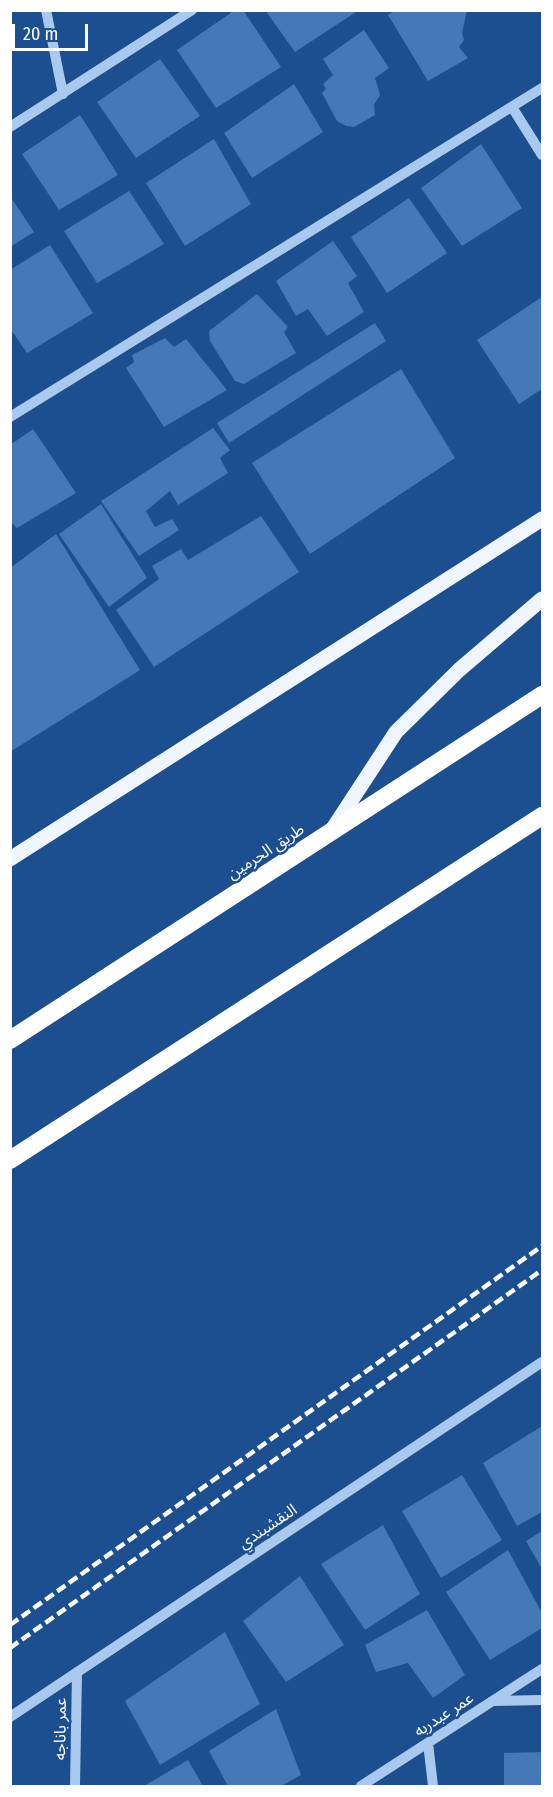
<!DOCTYPE html>
<meta charset="utf-8">
<style>
body{margin:0}
#map{position:relative;width:553px;height:1797px;overflow:hidden;background:#1b4f8f;font-family:"Fira Sans Condensed",sans-serif}
canvas{display:block}
.frame{position:absolute;inset:0;border:12px solid #fff;pointer-events:none}
.scale{position:absolute;left:12px;top:24px;width:76px;height:27px;box-sizing:border-box;border:3px solid #fff;border-top:0;padding-left:8px;font-size:18px;line-height:21px;white-space:nowrap;color:#fff;-webkit-text-stroke:4px #1b4f8f;paint-order:stroke}
</style>
<div id="map">
<canvas width="553" height="1797"></canvas>
<div class="frame"></div>
<div class="scale">20 m</div>
</div>
<script>
const ctx = document.querySelector('canvas').getContext('2d');
ctx.lineJoin = 'round';
function fillPath(path, color) { ctx.fillStyle = color; ctx.fill(path, 'evenodd'); }
function trace(path, color, width, dash) { ctx.strokeStyle = color; ctx.lineWidth = width; ctx.lineCap = dash ? 'butt' : 'round'; ctx.setLineDash(dash || []); ctx.stroke(path); }
function label(font, color, halo, rows, align = 'center') {
  ctx.font = font + ' "Fira Sans Condensed","Noto Sans Arabic",sans-serif'; ctx.lineWidth = 5; ctx.setLineDash([]); ctx.textBaseline = 'middle'; ctx.strokeStyle = halo; ctx.fillStyle = color; for (const [text, x, y, turn = 0] of rows) {
    ctx.save(); ctx.translate(x, y); ctx.rotate((+turn || 0) * Math.PI / 180); ctx.textAlign = isNaN(turn) ? turn : align; if (halo) ctx.strokeText(text, 0, 0); ctx.fillText(text, 0, 0); ctx.restore();
  }
}
fillPath(new Path2D(`
 M235,10h8l38,57 -65,41 -39,-58z
 M265,10h94l-64,42z
 M395,10h72l-5,23 2,7 -5,7 9,11 -40,23 -40,-66z
 M364,30l25,38 -14,10 5,17 -6,10 1,10 -21,12 -8,-1 -9,-5 -15,-28 4,-4 -3,-5 10,-9 -10,-16z
 M160,59l40,57 -64,42 -39,-56z
 M294,84l29,48 -71,46 -28,-45z
 M80,115l38,60 -59,35 -37,-56z
 M214,139l37,65 -66,42 -39,-63z
 M481,144l41,64 -60,38 -41,-58z
 M129,191l35,53 -67,39 -33,-52z
 M10,196l24,36 -24,15z
 M409,198l38,55 -60,40 -36,-56z
 M333,241l24,35 -9,7 16,29 -37,24 -19,-27 -12,7 -20,-35z
 M50,245l43,68 -66,40 -17,-25v-58z
 M257,294l31,33 -4,5 12,21 -52,31 -9,-3 -25,-40 -1,-10z
 M542,297v92l-23,15 -42,-64z
 M375,323l11,18 -157,102 -12,-20z
 M165,338l9,9 12,-8 41,51 -63,37 -38,-59 8,-6 -2,-7z
 M401,369l54,89 -145,96 -58,-91z
 M213,428l17,22 -10,8 8,15 -50,32 -8,-14 -24,20 9,16 17,-8 7,11 -40,26 -38,-55z
 M33,429l43,64 -59,35 -7,-7v-76z
 M101,504l46,74 -38,29 -50,-73z
 M261,516l38,56 -145,95 -38,-57 43,-31 -7,-13 29,-17 7,11z
 M56,534l84,136 -130,82v-184z
 M542,1426v86l-25,14 -34,-63z
 M462,1475l40,65 -61,38 -39,-67z
 M383,1525l37,69 -55,36 -44,-66z
 M542,1531v38l-16,-28z
 M508,1550l34,63v15l-52,32 -44,-68z
 M300,1576l44,69 -58,37 -43,-61z
 M427,1610l38,65 -32,23 -25,-35 -32,9 -11,-27z
 M225,1632l35,72 -100,61 -35,-64z
 M276,1709l25,66 -20,11h-53l-19,-35z
 M542,1752v34h-38v-33z
 M188,1760l15,26h-59z`), '#4478b7');
trace(new Path2D(`
 M46,10l17,84
 M512,107l30,48
 M10,127l182,-117
 M10,417l532,-329
 M493,1701l49,-1
 M10,1717l532,-355
 M428,1743l5,43
 M75,1786l2,-114
 M361,1786l181,-117`), '#a9c9ee', 10);
trace(new Path2D(`
 M332,830l64,-98 63,-62 83,-71
 M10,859l532,-340`), '#f0f6ff', 15);
trace(new Path2D(`
 M10,1040l532,-345
 M10,1160l532,-344`), '#fff', 18);
trace(new Path2D(`
 M10,1625l532,-379
 M10,1648l532,-378`), '#fff', 4.5, [10, 4.5]);
label('16px', '#fff', '#1b4f8f', [
 ["طريق الحرمين",266,852,-33],
 ["النقشبندي",268,1527,-34],
 ["عمر عبدربه",444,1715,-33],
 ["عمر باناجه",61,1729,-89]
]);
</script>
